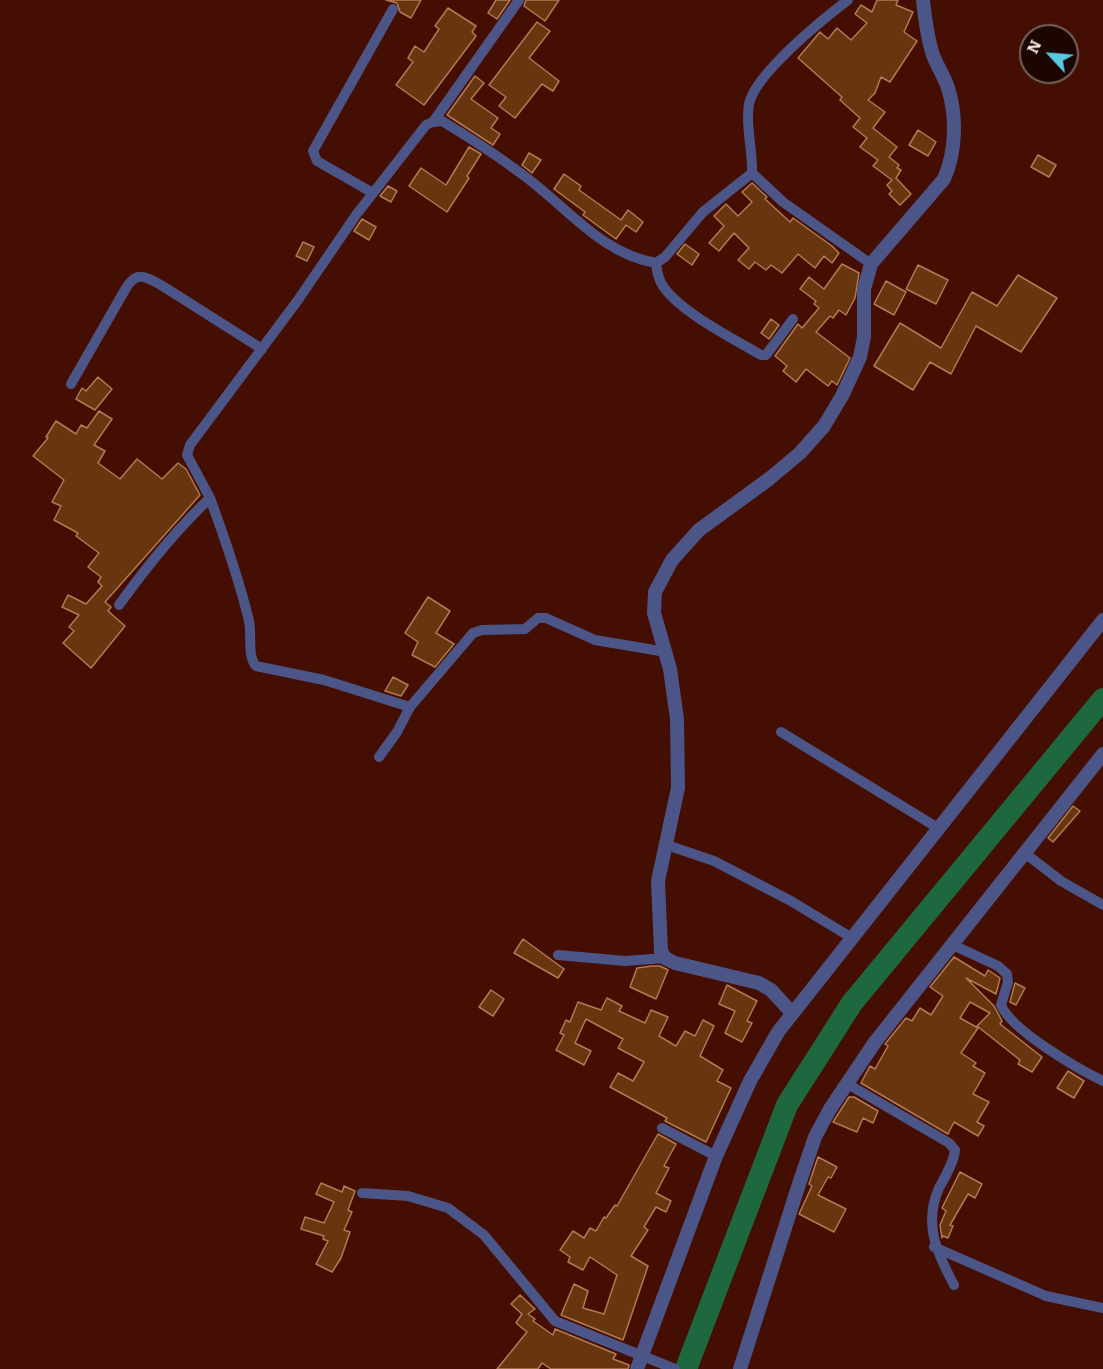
<!DOCTYPE html>
<style>
body{margin:0}
#map{position:relative;width:1103px;height:1369px;overflow:hidden;background:#450e02;font-family:Bitter,serif}
canvas{display:block}
.north{position:absolute;left:1019px;top:24px;width:60px;height:60px;box-sizing:border-box;background:#1c0602;border:2px solid #76625e;border-radius:50%;rotate:296deg;font-size:16px;font-weight:700;line-height:24px;text-align:center;color:#fcede9}
.north::after{content:'';display:block;margin:auto;width:21px;height:27px;background:#57c9e3;clip-path:polygon(50% 0,100% 100%,50% 72%,0 100%)}
</style>
<div id="map">
<canvas width="1103" height="1369"></canvas>
<div class="north">N</div>
</div>
<script>
const ctx = document.querySelector('canvas').getContext('2d');
ctx.lineJoin = 'round';
function trace(path, color, width, dash) { ctx.strokeStyle = color; ctx.lineWidth = width; ctx.lineCap = dash ? 'butt' : 'round'; ctx.setLineDash(dash || []); ctx.stroke(path); }
function fillPath(path, color) { ctx.fillStyle = color; ctx.fill(path, 'evenodd'); }
trace(new Path2D(`
 M686,1369l101,-264 65,-102 251,-304`), '#1d683f', 22);
const building = new Path2D(`
 M386,0h35l-10,18 -11,-6 -3,-9z
 M496,0h14l-13,19 -9,-6z
 M526,0h33l-14,21 -21,-15z
 M877,0h21l-2,5 17,7 -9,20 13,9 -27,41 -9,-5 -6,16 -7,7 17,12 -12,16 24,19 -8,10 10,8 -2,3 4,2 -5,8 15,16 -11,11 -11,-11 3,-3 -5,-6 5,-5 -19,-14 5,-6 -18,-13 7,-9 -14,-11 7,-9 -20,-18 2,-3 -44,-39 22,-26 8,7 9,-11 14,12 16,-17 -12,-9 6,-9 11,7z
 M448,8l28,18 -4,6 4,4 -52,69 -28,-20 17,-23 -5,-4 7,-12 9,6 15,-23 -4,-3z
 M537,22l13,9 -21,27 30,23 -6,10 -11,-7 -27,34 -16,-12 7,-9 -17,-12z
 M475,76l9,7 -13,16 27,19 -7,10 9,6 -7,11 -46,-30z
 M918,130l18,12 -8,14 -19,-11z
 M469,147l12,7 -14,22 2,2 -22,34 -38,-26 12,-18 25,17z
 M529,153l12,7 -9,13 -10,-8z
 M1038,155l18,10 -7,12 -18,-10z
 M564,174l17,12 -2,4 42,30 7,-10 15,12 -7,10 -10,-7 -10,14 -33,-24 2,-3 -31,-23z
 M752,183l15,14 -2,2 25,23 3,-4 39,28 7,7 -7,10 -8,-7 -9,12 -17,-14 -16,19 -11,-8 -5,5 -11,-8 -6,7 -11,-9 11,-12 -15,-15 -15,18 -10,-8 15,-17 -10,-10 12,-12 12,12 14,-14 -10,-10z
 M388,186l9,5 -6,11 -11,-6z
 M362,219l14,8 -7,13 -15,-9z
 M303,242l11,5 -7,14 -11,-5z
 M685,244l14,10 -7,11 -15,-11z
 M842,264l17,9 -4,25 -9,17 -7,-5 -6,8 -3,-2 -14,16 34,26 -13,27 -5,-4 -4,5 -22,-17 -10,13 -13,-11 4,-5 -12,-10 23,-32 4,4 17,-20 -5,-4 2,-3 -16,-12 9,-12 15,12z
 M918,265l30,15 -12,24 -30,-15z
 M1018,275l39,23 -36,54 -45,-26 -25,48 -21,-12 -17,28 -39,-24 26,-43 41,25 31,-56 25,14z
 M886,281l20,11 -12,23 -20,-11z
 M771,319l8,6 -10,14 -8,-6z
 M98,377l14,12 -17,21 -19,-11 6,-11 4,3z
 M99,411l13,8 -18,26 11,6 -7,12 22,16 17,-20 25,20 16,-16 8,6 14,26 -95,107 6,5 -3,4 17,15 -34,42 -28,-25 11,-12 -5,-4 10,-12 -17,-8 6,-12 18,9 16,-18 -4,-4 3,-5 -13,-10 11,-14 -23,-17 2,-3 -24,-13 7,-14 -9,-4 12,-22 -31,-24 15,-18 -2,-1 10,-16 20,13 5,-9 6,3z
 M428,597l22,14 -14,22 18,11 -19,23 -23,-12 6,-13 -13,-9z
 M393,677l15,8 -7,11 -16,-5z
 M1073,806l7,5 -27,31 -5,-4z
 M523,939l41,30 -6,9 -44,-25z
 M954,957l31,19 3,-6 12,8 -4,16 -30,-16 28,28 8,15 -2,3 42,33 -10,15 -14,-8 2,-4 -43,-34 13,-13 -20,-11 -10,16 18,10 -17,25 15,10 -3,3 12,7 -12,21 16,8 -12,20 7,4 -6,10 -24,-14 -6,12 -87,-51 9,-17 5,3 13,-23 -3,-2 21,-26 6,3 8,-13 11,7 12,-19 -13,-9z
 M652,966h8l8,4 -12,29 -26,-12 7,-19z
 M1015,983l10,5 -9,17 -6,-3z
 M727,985l30,16 -10,20 5,2 -10,19 -17,-9 10,-22 -16,-7z
 M491,990l13,9 -11,17 -14,-9z
 M607,998l15,8 -3,5 26,12 6,-13 17,7 -9,19 17,10 9,-15 10,5 8,-16 11,6 -14,30 23,14 -6,11 14,7 -25,54 -41,-21 2,-3 -57,-31 8,-14 15,8 11,-19 -26,-14 5,-9 -37,-20 -11,24 16,8 -7,14 -28,-15 8,-15 -4,-2 6,-13 4,2 8,-20 23,8z
 M1068,1071l16,10 -10,17 -17,-10z
 M849,1097h5l24,14 -5,12 -10,-5 -6,14 -24,-10z
 M658,1134l18,10 -12,22 5,2 -13,25 15,8 -5,11 -10,-5 -12,20 4,3 -17,26 17,10 -25,74 -62,-25 13,-31 14,7 -5,17 21,6 13,-39 -27,-18 -7,13 -15,-8 2,-5 -10,-7 13,-19 11,7 6,-10 6,3 8,-14 2,1 9,-13 2,1z
 M818,1157l19,10 -6,11 -3,-1 -10,18 28,14 -12,23 -35,-18 13,-28 -3,-2z
 M960,1172l22,12 -7,14 -7,-4 -18,31 3,1 -5,12 -5,-2 -1,2 -2,-13 6,-14 -4,-3z
 M321,1183l21,9 2,-6 11,5 -7,19 4,2 -8,18 6,2 -9,26 -9,14 -16,-8 12,-23 -5,-2 1,-3 -23,-7 4,-12 19,6 10,-21 -18,-8z
 M520,1295l15,14 -7,5 7,5 -2,2 20,14 2,-6 61,25 -3,5 16,6 -1,4h-77l-9,-6 -4,6h-41l30,-37 -11,-9 6,-9 -11,-10z`);
fillPath(building, '#67360e');
trace(building, '#b17a54', 1.5);
trace(new Path2D(`
 M433,122l86,-122
 M752,173l31,29 88,62
 M373,193l-56,-32 -4,-10 80,-142
 M656,263c1,8 2,16 7,23 17,26 71,53 98,69h5l27,-36
 M71,384l55,-96c10,-17 19,-12 35,-3l101,64
 M210,498c15,41 29,81 39,123 3,14 -2,35 7,45l68,14 86,27 63,-74 9,-3 43,-1 13,-11h8l49,22 71,12
 M119,605c28,-39 56,-74 91,-107l-23,-43 3,-10 108,-145 58,-85 70,-90 7,-3 9,-1c28,17 55,34 81,54 43,31 78,79 133,88l9,-6 38,-45 49,-39c1,-22 -7,-48 -3,-69 6,-30 74,-85 99,-104
 M781,732l157,96
 M379,757l18,-25 13,-25
 M664,844l50,17 77,40 61,37
 M1026,854l35,27 42,24
 M953,945l45,21 9,8 1,8 -7,23c10,25 77,64 102,76
 M558,955l67,6 40,-3
 M846,1083l103,60 6,7c-1,12 -10,27 -16,38 -16,36 -2,65 15,97
 M662,1128l54,28
 M362,1193l46,3 40,12 36,27 71,86 120,48
 M934,1247l112,49 57,12`), '#4c5587', 10);
trace(new Path2D(`
 M792,1013l-21,-23 -12,-7 -84,-20 -10,-5 -4,-7 -3,-70 20,-93 -1,-69 -7,-50 -16,-56 1,-21 17,-32 27,-30 70,-51 31,-26 24,-27 18,-30 18,-39 4,-20v-48l7,-25 73,-85c12,-27 13,-63 4,-91 -4,-12 -11,-22 -15,-33 -6,-18 -8,-36 -10,-55
 M637,1369l79,-213 34,-75 28,-49 325,-412
 M740,1369l58,-182 17,-50 15,-28 45,-67 228,-288`), '#4c5587', 14);
</script>
